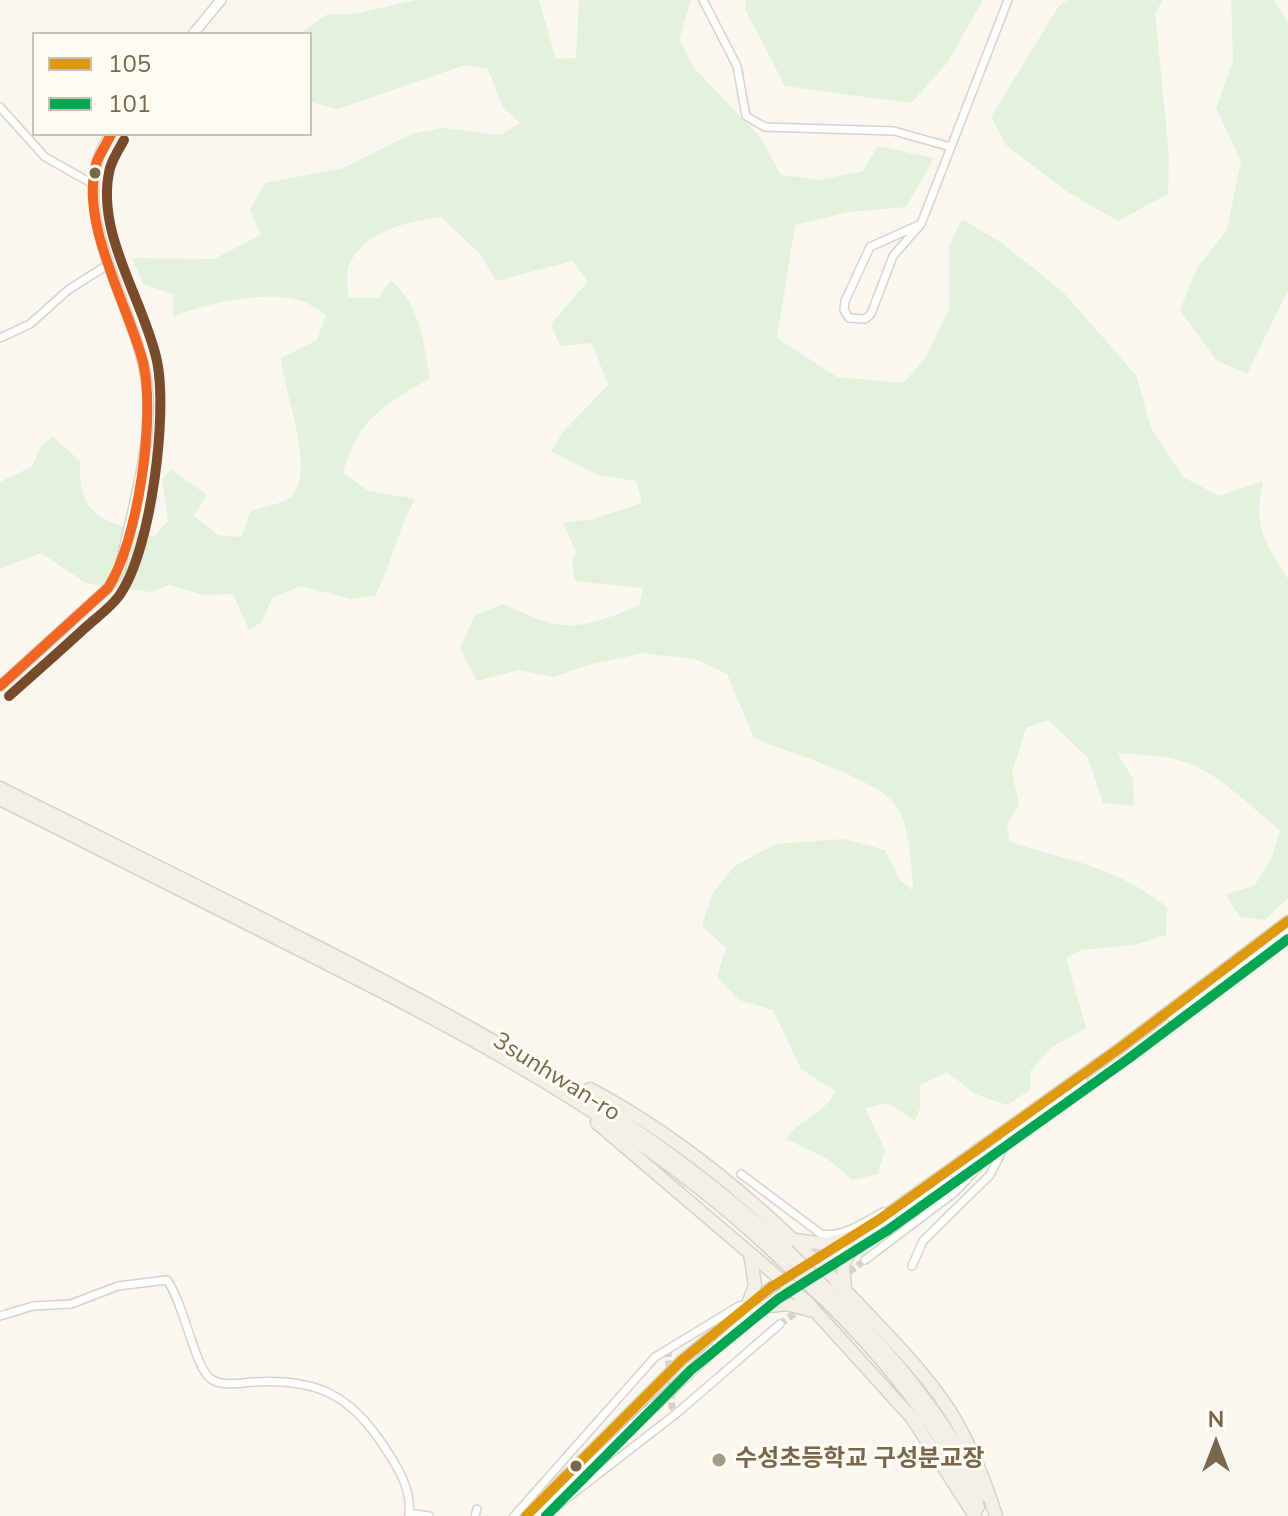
<!DOCTYPE html>
<meta charset="utf-8">
<style>
body{margin:0}
#map{position:relative;width:1288px;height:1516px;overflow:hidden;background:#f9f7f0;font-family:"Nunito Sans",sans-serif}
canvas{display:block}
.legend{position:absolute;left:32px;top:32px;width:280px;height:104px;box-sizing:border-box;background:#fffdf3;border:2px solid #c9c1b1;margin:0;padding:10px 14px;list-style:none;font-size:24px;color:#79674d}
.legend li{display:flex;align-items:center;gap:16px;height:40px}
.legend b{width:40px;border:2px solid #c9c1b1}
.north{position:absolute;left:1176px;top:1404px;width:80px;height:80px;-webkit-text-stroke:6px #fffdf3;paint-order:stroke;rotate:0deg;font-size:22px;font-weight:700;line-height:32px;text-align:center;color:#79674d}
.north::after{content:'';display:block;margin:auto;width:28px;height:36px;background:#79674d;clip-path:polygon(50% 0,100% 100%,50% 72%,0 100%)}
</style>
<div id="map">
<canvas width="1288" height="1516"></canvas>
<ul class="legend">
<li><b style="height:10px;background:#de990f"></b>105</li>
<li><b style="height:10px;background:#00a651"></b>101</li>
</ul>
<div class="north">N</div>
</div>
<script>
const ctx = document.querySelector('canvas').getContext('2d');
ctx.lineJoin = 'round';
function fillPath(path, color) { ctx.fillStyle = color; ctx.fill(path, 'evenodd'); }
function trace(path, color, width, dash) { ctx.strokeStyle = color; ctx.lineWidth = width; ctx.lineCap = dash ? 'butt' : 'round'; ctx.setLineDash(dash || []); ctx.stroke(path); }
function label(font, color, halo, rows, align = 'center') {
  ctx.font = font + ' "Nunito Sans","Noto Sans KR",sans-serif'; ctx.lineWidth = 6; ctx.setLineDash([]); ctx.textBaseline = 'middle'; ctx.strokeStyle = halo; ctx.fillStyle = color; for (const [text, x, y, turn = 0] of rows) {
    ctx.save(); ctx.translate(x, y); ctx.rotate((+turn || 0) * Math.PI / 180); ctx.textAlign = isNaN(turn) ? turn : align; if (halo) ctx.strokeText(text, 0, 0); ctx.fillText(text, 0, 0); ctx.restore();
  }
}
fillPath(new Path2D(`
 M415,0h124l17,59 20,-1 3,-58h112l-12,40 16,29 65,68 21,38 38,5 44,-9 15,-25 56,12 -28,49 -57,5 -54,13 -18,113 60,39 66,6 22,-24 24,-50v-63l13,-27 40,24 61,49 73,83 15,53 32,49 36,19 44,-15c-10,46 1,60 25,98v319l-23,22 -25,-3 -15,-23 29,-8 17,-26 9,-30c-27,-21 -55,-51 -87,-65 -23,-10 -51,-10 -76,-12l16,26 1,27 -31,-3 -15,-45 -40,-38 -22,8 -14,45 7,31 -12,21 3,17c59,19 105,24 157,65l-1,28 -32,10 -53,5 -15,8 20,70 -34,19 -21,23 -1,20 -23,15 -32,-11 -28,-22 -27,13v23l-5,13 -27,-18 -23,5 20,42 -7,24 -25,6 -27,-22 -40,-19c12,-20 41,-26 49,-48l-34,-22 -28,-59 -34,-10 -22,-23 9,-29 -24,-22 10,-32 23,-28 41,-22 68,-5 41,11 15,30 13,11c-1,-24 -3,-56 -13,-79 -13,-32 -112,-59 -146,-74l-27,-64 -32,-15 -51,-6 -56,12 -34,12 -35,-7 -42,11 -17,-33 15,-33 29,-11c62,30 72,26 135,2l4,-18 -68,-7 -3,-18 4,-11 -13,-29 30,-4 49,-16 -6,-22 -39,-6 -46,-24 12,-19 45,-47 -16,-42 -32,3 -9,-22 37,-43 -16,-20 -76,20 -16,-27 -39,-37c-34,5 -75,12 -92,48 -3,8 -1,23 -1,32l30,1 13,-18c30,27 32,61 39,98 -46,28 -72,39 -87,95l26,18 46,8c-17,31 -24,65 -40,97l-24,3 -50,-13 -29,12 -10,24 -13,8 -16,-36 -30,1 -34,-10 -19,7 -64,-9 -45,-30 -41,16v-87l31,-15 12,-23 10,-7 27,24c-2,60 25,58 74,76l14,-16 -6,-42 9,-10 36,26 -13,21 24,19 23,2 10,-26c12,-4 32,-7 41,-15 24,-23 -8,-105 -11,-138l36,-18 9,-25c-8,-5 -18,-13 -28,-15 -33,-10 -94,4 -125,17v-23l-30,-10 -11,-26 82,1 47,-24 -11,-26 16,-26 77,-15 68,-34 31,-6 59,7 19,-12 -18,-17 -14,-37 -23,-4 -127,44 -28,-7v-68h-11l27,-19 28,-1z
 M746,0h237l-36,63 -36,40 -126,-17 -40,-77z
 M1067,0h96l-8,13 14,142 -1,39 -50,27 -52,-30 -60,-46 -15,-28 68,-111z
 M1231,0h43l14,22v268l-41,84 -31,-14 -36,-50 17,-42 30,-38 14,-69 -25,-53 17,-47z`), '#e2f1db');
trace(new Path2D(`
 M824,1291l41,-31
 M780,1324l21,-15
 M668,1350l4,57 5,6`), '#d9d3c7', 7, [7, 3.5]);
const minor = new Path2D(`
 M703,0l34,66 9,50 19,11 129,4 57,16 57,-147
 M0,107l45,50 46,26
 M921,224l-51,23 -25,54 -1,9 5,8 16,1 6,-5 22,-58 28,-32 30,-77
 M0,338l30,-14 38,-34 41,-26
 M741,1174l80,60c21,4 44,-12 62,-22
 M865,1260l90,-68 28,-30
 M912,1266l11,-25 67,-66 15,-30
 M0,1316l33,-10 38,-2 47,-18 49,-6c17,23 28,89 44,99 12,8 29,4 42,3 64,-4 98,13 132,66 14,21 27,42 24,68
 M409,1513l20,3
 M475,1516l2,-7
 M514,1516l141,-159 84,-51 9,-2
 M544,1516l133,-103 103,-89`);
const tertiary = new Path2D(`
 M193,34l28,-34
 M0,686l108,-98 12,-19c11,-56 31,-117 28,-174 -4,-81 -91,-189 -37,-261`);
const secondary = new Path2D(`
 M1173,1017l115,-86
 M526,1516l156,-156 88,-72 110,-69 240,-171 168,-127
 M538,1516l208,-197 247,-167 89,-70`);
const trunk = new Path2D(`
 M0,788c101,50 203,101 304,152 172,87 339,178 483,310
 M0,799c96,48 192,97 288,145 174,87 347,176 490,312
 M590,1089c104,55 192,136 273,220 32,34 65,67 90,107 19,32 32,65 43,100
 M597,1123l209,178 106,117 63,98
 M796,1240l28,4 27,-7
 M825,1288c64,62 119,127 158,207
 M845,1288l-2,-23 9,-17
 M818,1293c65,63 122,132 160,214
 M748,1304l7,-19 -5,-31
 M762,1307l24,-3 27,7`);
trace(minor, '#d7d3ca', 10);
trace(tertiary, '#d7d3ca', 12);
trace(secondary, '#d8d3ca', 13);
trace(trunk, '#d7d2c8', 15);
trace(minor, '#fefefd', 7);
trace(tertiary, '#fefefd', 9);
trace(secondary, '#fefefd', 10);
trace(trunk, '#f2efe8', 12);
const trunkBridge = new Path2D(`
 M787,1250l38,38
 M778,1256l40,37`);
trace(trunkBridge, '#d7d2c8', 15, []);
trace(trunkBridge, '#f2efe8', 12);
trace(new Path2D(`
 M526,1516l156,-156 88,-72 110,-69 240,-171 168,-127`), '#de990f', 10);
trace(new Path2D(`
 M546,1516l145,-146 87,-71 110,-69 240,-171 160,-120`), '#00a651', 10);
trace(new Path2D(`
 M0,686l108,-98c30,-47 48,-171 35,-226 -15,-58 -65,-140 -46,-201 4,-9 10,-18 14,-27`), '#f26522', 10);
trace(new Path2D(`
 M9,696c26,-23 52,-46 77,-69 12,-11 27,-21 35,-34 30,-45 47,-179 36,-232 -13,-61 -63,-129 -47,-193 3,-10 9,-19 14,-28`), '#7a4b2a', 10);
for (const [x, y, r, color] of [
 [95,173,7,"#79674d"],
 [719,1460,8,"#a69986"],
 [576,1466,7,"#79674d"]
]) { const dot = new Path2D(); dot.arc(x, y, r, 0, 2 * Math.PI); ctx.fillStyle = color; ctx.fill(dot); trace(dot, '#fffdf3', 3); }
label('24px', '#79674d', '#fffdf3', [
 ["3sunhwan-ro",556,1078,32]
]);
label('bold 24px', '#79674d', '#fffdf3', [
 ["수성초등학교 구성분교장",735,1460]
], 'left');
</script>
